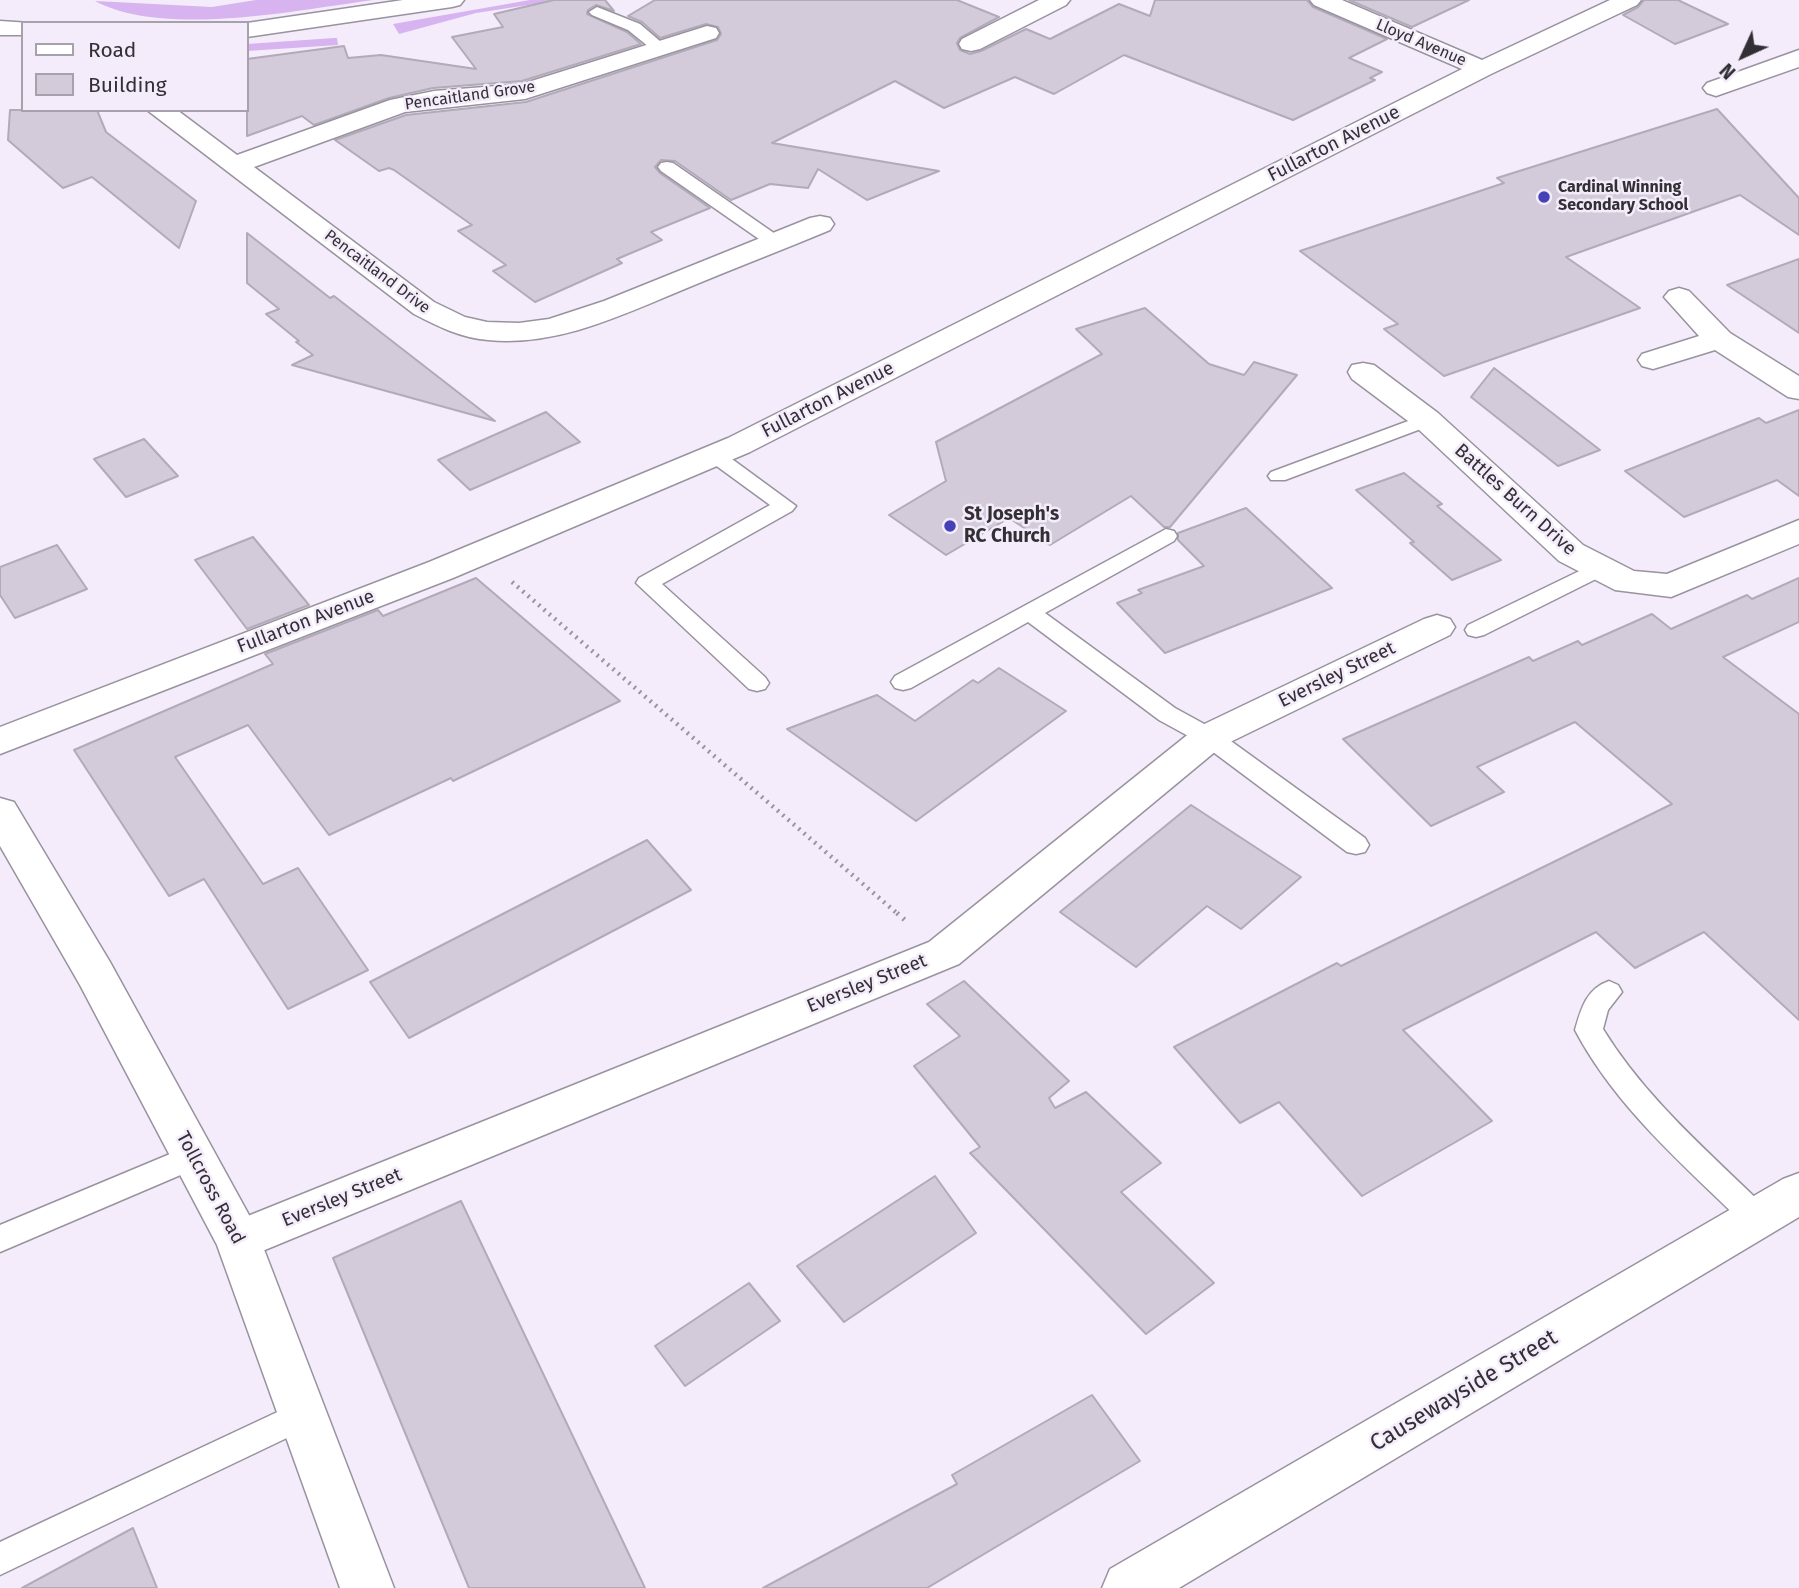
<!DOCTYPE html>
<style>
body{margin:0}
#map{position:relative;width:1799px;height:1588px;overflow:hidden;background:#f4ecfa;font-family:"Fira Sans",sans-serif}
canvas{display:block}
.legend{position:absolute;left:21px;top:21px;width:228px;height:91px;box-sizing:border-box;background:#f4ecfa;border:2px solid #a7a1ab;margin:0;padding:9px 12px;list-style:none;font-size:21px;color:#333035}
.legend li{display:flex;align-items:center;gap:14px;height:35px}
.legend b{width:35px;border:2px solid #a7a1ab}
.north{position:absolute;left:1708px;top:21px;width:70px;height:70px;-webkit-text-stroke:5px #f4ecfa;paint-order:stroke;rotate:225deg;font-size:19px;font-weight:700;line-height:28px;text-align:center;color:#333035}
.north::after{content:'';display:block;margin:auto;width:24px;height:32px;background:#333035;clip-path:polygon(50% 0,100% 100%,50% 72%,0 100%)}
</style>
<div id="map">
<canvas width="1799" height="1588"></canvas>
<ul class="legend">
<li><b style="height:9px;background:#fff"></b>Road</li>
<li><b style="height:19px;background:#d3cbd9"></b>Building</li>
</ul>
<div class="north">N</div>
</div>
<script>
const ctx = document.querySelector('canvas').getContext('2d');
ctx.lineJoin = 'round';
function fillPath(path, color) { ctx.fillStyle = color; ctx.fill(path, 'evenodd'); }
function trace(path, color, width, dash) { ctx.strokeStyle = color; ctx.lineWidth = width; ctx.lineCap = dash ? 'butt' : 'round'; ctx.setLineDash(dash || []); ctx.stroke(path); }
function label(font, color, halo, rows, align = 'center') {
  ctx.font = font + ' "Fira Sans",sans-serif'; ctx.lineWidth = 5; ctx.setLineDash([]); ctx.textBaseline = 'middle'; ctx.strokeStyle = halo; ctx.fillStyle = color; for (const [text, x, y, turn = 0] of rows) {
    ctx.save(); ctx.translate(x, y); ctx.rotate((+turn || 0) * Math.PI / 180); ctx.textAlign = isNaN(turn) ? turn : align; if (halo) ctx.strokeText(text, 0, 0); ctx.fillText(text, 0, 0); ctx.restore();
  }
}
fillPath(new Path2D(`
 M256,0h117c-76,10 -209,38 -278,1l117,6z
 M530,0h31l-85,13 -77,21 -6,-10z
 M334,38h3l1,7 -91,6v-7z`), '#d7b3f0');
const building = new Path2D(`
 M554,0h51l9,11 -18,-6 -8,5 -1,4 40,18 14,12 -119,37 -89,7 -44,10 -75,27 -12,-9 -55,20v-77l97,-13 4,12 33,-3 95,14 -24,-32 51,-10 -9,-13z
 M655,0h302l42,17 -39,21 -3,5 3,7 10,4 11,-3 45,-22 24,10 69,-35 31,12 5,-16h152l6,7 74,32 -38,19 33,14 -12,6 5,2 -82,40 -169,-65 -70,39 -39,-17 -71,31 -49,-27 -123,62 167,28 -72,29 -49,-31 -10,19 -38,-4 -39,16 -56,-39 -14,-1 -6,7 5,6 50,35 -59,24 11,8 -45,19 5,4 -87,39 -42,-31 13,-6 -48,-34 14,-6 -78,-55 -5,-2 -10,3 -44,-31 71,-25 120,-13 191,-62 4,-6 -3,-7 -12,-3 -46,14 -18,-16 -14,-6z
 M1349,0h120l-57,27z
 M1644,0h34l50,24 -53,20 -52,-29 15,-8z
 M1717,109l82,89v37l-59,-40 -174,62 74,51 -196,68 -60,-47 14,-5 -98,-73 204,-68 -7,-5z
 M10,110h87l9,22 90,69 -17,47 -87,-71 -29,11 -55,-48z
 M247,233l83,65 4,-2 161,125 -203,-56 21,-10 -17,-13 3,-1 -33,-27 13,-5 -32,-26z
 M1799,259v74l-72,-48z
 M1145,308l64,56 35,11 10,-13 43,13 -127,152h-6l-33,-31 -81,49 -41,-27 -63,37 -57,-40 57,-34 -10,-39 166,-88 -26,-25z
 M1494,368l106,82 -42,16 -87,-69z
 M1799,410v86l-22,-16 -93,37 -59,-46 134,-53 7,5z
 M546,412l34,30 -110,48 -32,-30z
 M144,439l34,37 -52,21 -32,-38z
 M1404,473l38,31 -5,2 64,54 -49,20 -42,-37 4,-1 -58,-52z
 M1246,508l86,80 -167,65 -48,-50 25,-10 -4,-3 66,-24 -26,-26v-7z
 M253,537l56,68 -62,24 -52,-69z
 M57,545l30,44 -72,29 -15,-23v-28z
 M476,578l144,123 -167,80 -2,-3 -122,57 -81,-110 -73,32 88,127 35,-16 70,102 -80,39 -84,-130 -35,17 -95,-146 199,-86 -8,-10 113,-44 5,6z
 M1799,578v44l-76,35 76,57v306l-95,-88 -69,36 -39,-36 -193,98 89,91 -130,75 -83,-94 -39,21 -66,-76 163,-84 4,3 331,-162 -97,-82 -98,45 27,25 -73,34 -88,-87 186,-82 4,4 45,-20 4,4 70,-31 19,15 76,-34 5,4z
 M999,668l67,43 -150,110 -129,-92 90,-34 38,26 58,-41 5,3z
 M1191,805l110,72 -60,52 -34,-23 -71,61 -76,-55z
 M647,840l44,50 -282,148 -39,-56z
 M964,981l105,100 -20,17 6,10 31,-16 75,71 -40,29 93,91 -68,51 -176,-181 10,-6 -66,-81 46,-30 -33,-32z
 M935,1176l41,57 -132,89 -47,-56z
 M461,1201l184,387h-176l-136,-330z
 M749,1283l31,38 -95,65 -30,-40z
 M1092,1395l48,66 -213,127h-164l194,-104 -5,-9z
 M133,1528l24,60h-135z`);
fillPath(building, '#d3cbd9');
trace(building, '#b2aab8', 2);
const lane = new Path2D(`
 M597,7l43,17 28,24 -2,3h-12l-26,-21 -36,-15 -3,-3z
 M667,162l6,1 108,75 3,4 -3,4h-12l-108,-75 -3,-4 3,-4z
 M1427,414l7,2 3,4 -3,4 -149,56h-14l-3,-4 3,-4z
 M714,449l7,2 75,55 -4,5 -130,73 103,93 4,6 -4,6 -8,2 -8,-2 -113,-106 3,-5 131,-73 -63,-46 -3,-4 3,-4z
 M1166,529l8,2 3,5 -3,5 -129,72 130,95 42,23 148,107 4,7 -4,7 -9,2 -9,-2 -146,-109 -42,-23 -131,-98 -117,66 -8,2 -8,-2 -4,-6 4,-6z
 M1598,562l8,2 3,5 -3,5 -122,61 -8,2 -8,-2 -3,-5 3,-5z
 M1609,981l9,4 4,7 -14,18 -5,19c43,70 106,123 164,180l5,9 -5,9 -10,4 -10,-4c-62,-61 -131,-119 -172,-197 6,-21 11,-41 34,-49z
 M194,1144l10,3 4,9 -4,9 -204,87v-27z
 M303,1400l11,5 5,10 -5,10 -314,150v-33z`);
const street = new Path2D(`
 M403,0h61l-4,5 -8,2 -205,30v-14z
 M1039,0h31l-4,5 -86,44 -9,2 -9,-2 -3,-5 3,-5z
 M1310,0h32l140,60 128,-60h31l-4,5 -146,69 -741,378 -297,126 -453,176v-27l429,-165 299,-124 734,-369 -148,-64z
 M0,21l31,2h-8v12h-23z
 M707,26l9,2 3,5 -3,5 -191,61 -120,13 -151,55 180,135 31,15 22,5 32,1 30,-4 55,-18 206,-83 10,-2 10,2 4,6 -4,6c-48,20 -95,38 -143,58 -63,26 -129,59 -199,52 -27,-2 -51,-14 -74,-26l-267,-204h30l60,45 153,-55 44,-9 88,-7z
 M1799,50v17l-83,29 -9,-3 -4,-5 4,-5z
 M1679,288l10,3 41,42 69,43v23l-11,-2 -73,-47 -62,19 -11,-3 -4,-6 4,-6 57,-18 -35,-39 5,-6z
 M1363,363l11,2 64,48 145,132 51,26 33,3 132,-54v24l-128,53 -56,-7 -56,-29 -143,-134 -64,-48 -4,-7 4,-7z
 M1437,615l13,4 5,8 -5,8 -228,111 -263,218 -704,290 -16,6 -16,-6 -7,-14 7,-14 706,-284 267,-214 228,-109z
 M1799,1173v44l-620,371h-77l8,-19 673,-390z`);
const secondary = new Path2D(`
 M0,798l14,4 96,160 145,264 139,362h-54l-123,-343 -137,-260 -80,-139z`);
trace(lane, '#99929f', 3);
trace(street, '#99929f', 3);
trace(secondary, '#99929f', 3);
trace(new Path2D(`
 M512,582l387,333`), '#9a949e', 4.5, [2, 5]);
trace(new Path2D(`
 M897,913l9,8`), '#9a949e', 5, [2, 6]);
fillPath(lane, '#fff');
fillPath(street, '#fff');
fillPath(secondary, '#fff');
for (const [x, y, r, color] of [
 [1544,197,7,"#4542b8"],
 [950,526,7,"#4542b8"]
]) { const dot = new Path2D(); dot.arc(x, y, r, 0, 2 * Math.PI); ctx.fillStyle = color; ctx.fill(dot); trace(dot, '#f4ecfa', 2.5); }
label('16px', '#333035', '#f4ecfa', [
 ["Lloyd Avenue",1421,43,23],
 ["Pencaitland Grove",470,96,-8],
 ["Pencaitland Drive",377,272,37]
]);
label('bold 16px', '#333035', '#f4ecfa', [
 ["Cardinal Winning",1558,188],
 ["Secondary School",1558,206]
], 'left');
label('19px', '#333035', '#f4ecfa', [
 ["Fullarton Avenue",1334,144,-27],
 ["Fullarton Avenue",828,400,-27],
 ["Battles Burn Drive",1515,500,42],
 ["Fullarton Avenue",306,622,-21],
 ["Eversley Street",1337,675,-26],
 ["Eversley Street",867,984,-22],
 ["Tollcross Road",210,1188,62],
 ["Eversley Street",342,1198,-22]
]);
label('bold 19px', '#333035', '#f4ecfa', [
 ["St Joseph's",964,515],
 ["RC Church",964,537]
], 'left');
label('23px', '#333035', '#f4ecfa', [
 ["Causewayside Street",1464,1391,-31]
]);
</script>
